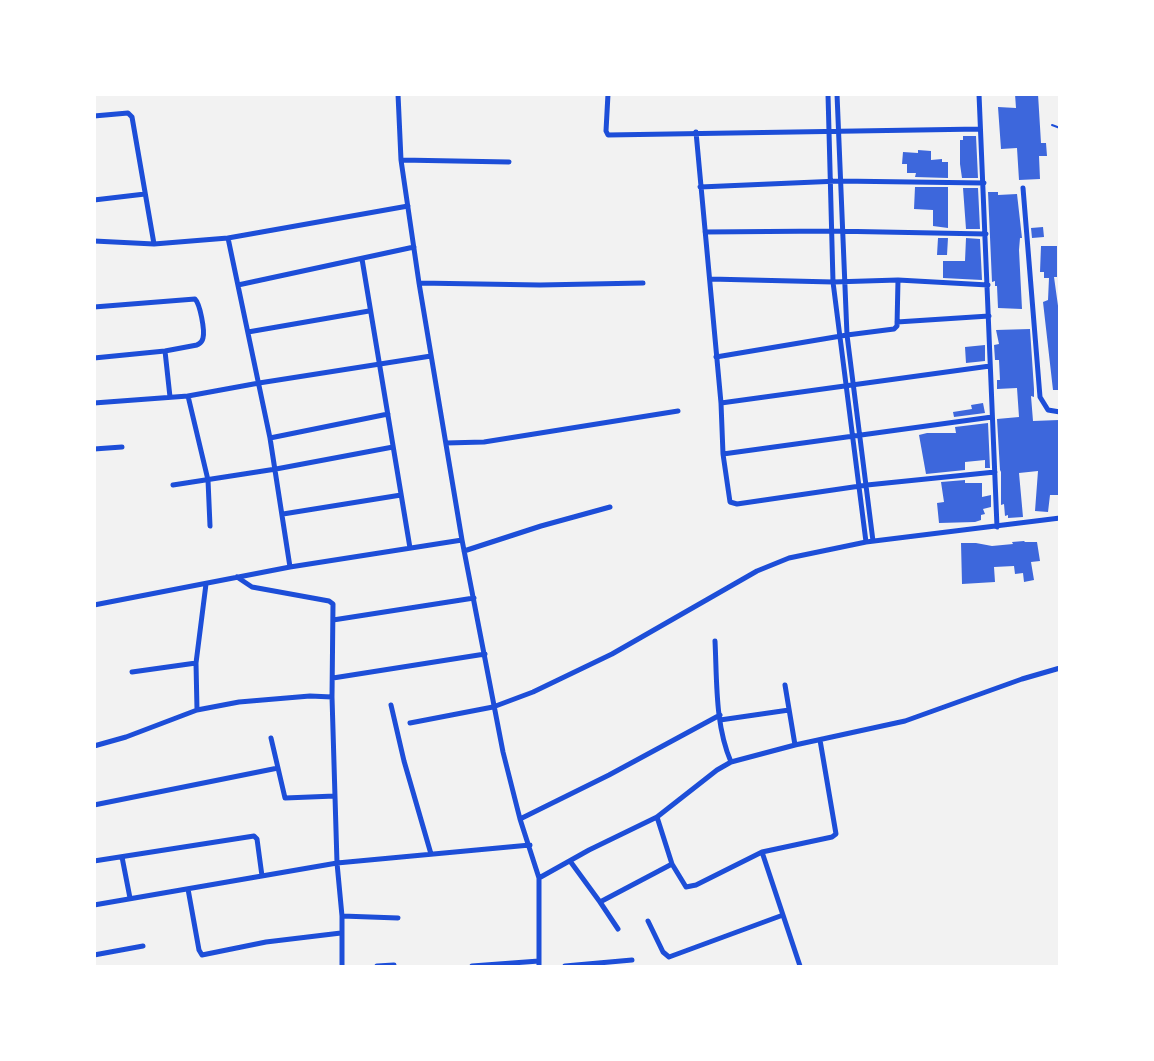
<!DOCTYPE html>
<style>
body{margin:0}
#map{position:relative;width:1154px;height:1061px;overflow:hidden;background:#f2f2f2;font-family:"Source Serif 4",serif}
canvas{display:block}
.frame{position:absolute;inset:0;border:96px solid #fff;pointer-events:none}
</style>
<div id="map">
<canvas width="1154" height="1061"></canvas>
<div class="frame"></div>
</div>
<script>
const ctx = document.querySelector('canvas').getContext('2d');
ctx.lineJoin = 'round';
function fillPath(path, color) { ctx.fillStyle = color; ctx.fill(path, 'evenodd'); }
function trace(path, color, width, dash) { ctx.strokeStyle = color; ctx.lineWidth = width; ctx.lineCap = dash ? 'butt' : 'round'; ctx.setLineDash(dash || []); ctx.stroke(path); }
fillPath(new Path2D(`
 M1015,94h23l3,49h5l1,13h-8l1,23 -21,1 -2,-32 -16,1 -3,-42 18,1z
 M963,136h13l2,42h-16l-2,-14v-24h3z
 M918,150l13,1v9l11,-1v3h6v16l-33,-1 1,-4h-9v-9h-5l1,-12 15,1z
 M915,187h33v41l-15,-2v-16l-19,-1z
 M963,188h15l2,41h-14z
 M988,192h10v3l19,-1 5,44h-2l-1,12 3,59 -24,-1 -1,-22h-2v-5l-3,1z
 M1043,227l1,10 -12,1 -1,-10z
 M938,238h10l-1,17h-10z
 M966,238l14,1 2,41 -39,-2v-17h22z
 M1041,246h16v31h-3l5,36v77h-6l-10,-88 5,-2 1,-22h-5v-6h-4z
 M1030,329l4,60v8l-3,-1 2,25 26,-1v75h-9l-2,17 -13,-1 3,-40 -19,2 4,44 -15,1v-3l-3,1 -1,-12 -3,1v-33l-1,-2 -3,-51 22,-2 -2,-29 -20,1v-9h3l-1,-20h-4l-1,-15 5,-1 -3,-14z
 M985,345v16l-19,2 -1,-16z
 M983,403l2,10 -31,4 -1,-5 19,-3 -1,-4z
 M988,423l2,45h-5v-8l-20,2v8l-39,4 -7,-39 8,-2h29l-1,-6z
 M965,480v3h17v14l9,-2v12l-8,2 2,5 -4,1v5l-6,2 -36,1 -2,-20 7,-1 -3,-20z
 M1024,541l1,1h12l3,19 -9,1 3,18 -10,2 -1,-9 -8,1 -1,-8 -20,1 1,15 -33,2 -1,-41h15l16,3 21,-2 -1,-2z`), '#3d67dc');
trace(new Path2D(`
 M1052,125l8,3`), '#1d4ed8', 2);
trace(new Path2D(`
 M398,94l3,66 18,123 43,257 41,212 17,67 19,59v88
 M608,94l-2,37 2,4 372,-6
 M828,94l5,188 33,260
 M837,94l10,241 26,206
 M979,94l18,433
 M94,116l34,-3 4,4 22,127
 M696,132l25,271 2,51 7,48 7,2 130,-19 128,-13
 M401,160l108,2
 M700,187l139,-6 145,2
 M1023,188l17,209 8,13 12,2
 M94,200l51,-6
 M705,232l126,-1 155,3
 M228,238l42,200 20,129
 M94,241l60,3 74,-6 180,-32
 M362,259l48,289
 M710,279l123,3 65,-2 90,5
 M419,283l121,2 103,-2
 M238,285l176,-38
 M94,307l101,-8c5,5 10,31 8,39 -1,5 -3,5 -6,7l-32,6 -71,7
 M897,322l92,-6
 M248,332l121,-21
 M165,351l5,46
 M716,357l131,-22 47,-6 3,-3 1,-46
 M188,396l20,84 2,46
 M94,403l94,-7 71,-13 172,-27
 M721,403l269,-37
 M270,438l118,-24
 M446,443l38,-1 194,-31
 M94,449l28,-2
 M723,454l269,-37
 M173,485l103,-16 117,-22
 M283,514l118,-19
 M464,551l77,-25 69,-19
 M237,577l15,10 77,14 4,3 -1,93
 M94,605l196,-38 172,-27
 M333,620l141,-22
 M715,641c2,40 0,84 16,121
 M132,672l64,-9
 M333,678l152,-24
 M785,685l10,60
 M391,705l13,56 27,93
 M197,710l-1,-47 10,-79
 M720,720l69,-10
 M410,723l83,-16 40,-15 79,-38 145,-83 32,-13 77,-16 194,-24
 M271,738l14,60 50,-2
 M94,746l32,-9 71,-27 42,-8 71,-6 22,1 5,166 5,53v50
 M94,805l184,-37
 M657,817l15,47 14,23 10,-2 66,-33 38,114
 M520,819l89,-44 111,-60
 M762,852l70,-15 4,-3 -16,-94
 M122,857l8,41
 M94,861l160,-25 3,3 5,37
 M570,861l30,41 72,-38
 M539,878l50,-28 68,-33 60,-47 14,-8 64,-17 110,-24 117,-42 38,-11
 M188,889l11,61 3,5 64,-13 75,-9
 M600,902l18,27
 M94,905l243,-42 193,-18
 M342,916l56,2
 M648,921l15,31 6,5 114,-42
 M94,955l49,-9
 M377,966l17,-1
 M472,966l67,-5
 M565,966l67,-6`), '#1d4ed8', 5);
</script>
